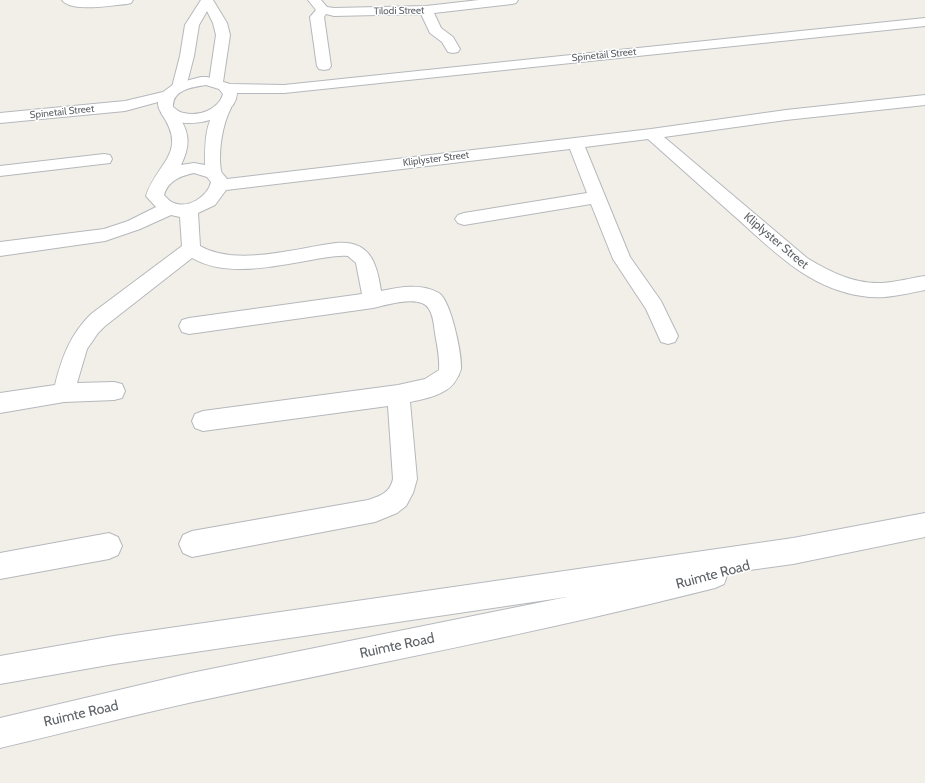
<!DOCTYPE html>
<style>
body{margin:0}
canvas{display:block;background:#f1efe8}
</style>
<canvas width="925" height="783"></canvas>
<script>
const ctx = document.querySelector('canvas').getContext('2d');
ctx.lineJoin = 'round';
function trace(path, color, width, dash) { ctx.strokeStyle = color; ctx.lineWidth = width; ctx.lineCap = dash ? 'butt' : 'round'; ctx.setLineDash(dash || []); ctx.stroke(path); }
function fillPath(path, color) { ctx.fillStyle = color; ctx.fill(path, 'evenodd'); }
function label(font, color, halo, rows, align = 'center') {
  ctx.font = font + ' Cabin,sans-serif'; ctx.lineWidth = 3; ctx.setLineDash([]); ctx.textBaseline = 'middle'; ctx.strokeStyle = halo; ctx.fillStyle = color; for (const [text, x, y, turn = 0] of rows) {
    ctx.save(); ctx.translate(x, y); ctx.rotate((+turn || 0) * Math.PI / 180); ctx.textAlign = isNaN(turn) ? turn : align; if (halo) ctx.strokeText(text, 0, 0); ctx.fillText(text, 0, 0); ctx.restore();
  }
}
const minor = new Path2D(`
 M62,0h71l-2,3 -4,1c-14,1 -56,9 -65,-4z
 M201,0h12l14,23 3,12 -7,47 -2,3 -5,1 -5,-1 -2,-3 7,-47 -3,-12 -6,-12 -8,14 -5,31 -8,31 -2,3 -5,1 -5,-1 -2,-3 8,-31 5,-31z
 M308,0h13l6,7 7,1 92,-2 53,-6h39l-2,3 -4,1 -78,9 7,15 12,9 7,12 -2,3 -5,1 -5,-1 -6,-10 -12,-9 -9,-19 -87,2 -8,-2 -2,3 7,49 -2,3 -5,1 -5,-1 -2,-3 -7,-49 6,-7z
 M925,95v10l-139,15 -122,17 143,121c23,14 47,26 75,25 15,-1 29,-5 43,-7v14c-21,4 -42,10 -63,6 -55,-8 -90,-47 -130,-82 -28,-25 -56,-50 -84,-75l-63,8 45,110 31,44 17,35 -3,6 -7,2 -7,-2 -15,-33 -33,-50 -22,-55 -127,21 -6,-2 -3,-4 3,-4 6,-2 123,-20 -17,-44 -344,41 -11,15 -17,8 2,33c37,21 96,2 136,-3 34,-3 41,20 45,48 19,-4 40,-8 58,2 12,8 23,61 22,76 -1,4 -4,10 -7,14 -9,12 -30,16 -44,19l7,77 -4,14 -7,13 -9,7 -22,9 -183,35 -9,-4 -4,-9 4,-9 9,-4 176,-31c12,-4 22,-7 25,-21l-5,-73 -185,25 -8,-3 -3,-7 3,-7 8,-3 195,-26 27,-6 14,-9c1,-12 -2,-25 -4,-37 -1,-8 -2,-18 -6,-24 -8,-15 -43,-4 -56,-1l-184,26 -7,-2 -3,-6 3,-6 7,-2 173,-24 -6,-31 -8,-7c-12,-1 -25,2 -37,4 -37,6 -84,18 -119,-2l-87,68 -7,7 -11,16 -10,34 37,-1 8,2 3,7 -3,7 -8,2 -50,2 -64,11v-20l55,-8c7,-28 15,-50 36,-71l91,-68 -2,-29 -9,-2 -31,14 -35,12 -105,15v-14l104,-13 24,-8 28,-14 -10,-11c11,-34 43,-43 15,-83l3,-3 5,-2 5,2c15,19 18,33 7,55l13,-2 11,2c0,-21 0,-42 13,-60l5,-2 5,2 3,3c-9,17 -13,44 -10,63 1,3 4,5 6,8l424,-50 135,-19zM194,173l13,4 4,5c-3,14 -22,27 -37,21 -4,-1 -7,-5 -10,-8 4,-14 16,-19 30,-22z
 M104,154l6,1 2,4 -2,4 -110,13v-10z
 M109,533l9,4 4,9 -4,9 -9,4 -109,20v-26z`);
const tertiary = new Path2D(`
 M925,18v8l-641,67h-47c-1,34 -80,42 -79,9l-33,9 -125,12v-10l125,-12 38,-9 11,-8 27,-7h6l23,7 54,1zM206,85l13,4 4,5c-4,15 -24,23 -39,19 -4,0 -8,-4 -11,-6 -1,-17 19,-20 33,-22z`);
const secondary = new Path2D(`
 M925,513v24l-132,27 -65,9 -4,11 -9,4c-173,44 -348,77 -522,114 -64,14 -129,31 -193,46v-30l191,-45 376,-76 -453,67 -114,20v-28l114,-20 679,-98z`);
trace(minor, '#b5b8bc', 2);
trace(tertiary, '#b5b8bc', 2);
trace(secondary, '#b6babf', 2);
fillPath(minor, '#fff');
fillPath(tertiary, '#fff');
fillPath(secondary, '#fff');
label('10px', '#5f6368', '#fff', [
 ["Tilodi Street",399,11,-1],
 ["Spinetail Street",604,55,-6],
 ["Spinetail Street",62,112,-6],
 ["Kliplyster Street",436,159,-7]
]);
label('12px', '#5f6368', '#fff', [
 ["Kliplyster Street",776,241,40]
]);
label('14px', '#5f6368', '#fff', [
 ["Ruimte Road",713,575,-15],
 ["Ruimte Road",397,646,-12],
 ["Ruimte Road",81,714,-13]
]);
</script>
